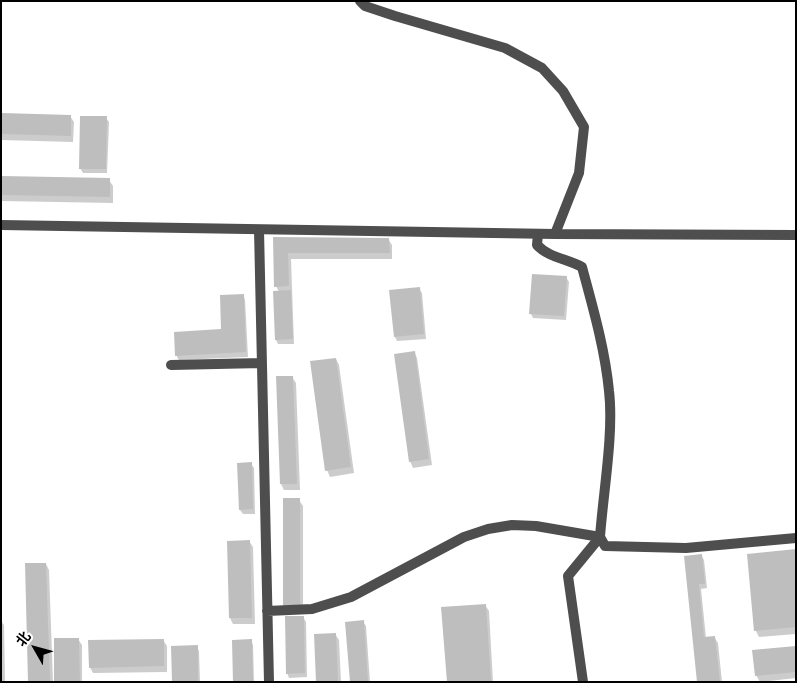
<!DOCTYPE html>
<meta charset="utf-8">
<style>
body{margin:0}
#map{position:relative;width:797px;height:683px;overflow:hidden;background:#fff;font-family:Cabin,"Noto Sans SC",sans-serif}
canvas{display:block}
.frame{position:absolute;inset:0;border:2px solid #000;pointer-events:none}
.north{position:absolute;left:10px;top:623px;width:50px;height:50px;-webkit-text-stroke:4px #fff;paint-order:stroke;rotate:308deg;font-size:14px;font-weight:700;line-height:20px;text-align:center;color:#000}
.north::after{content:'';display:block;margin:auto;width:18px;height:22px;background:#000;clip-path:polygon(50% 0,100% 100%,50% 72%,0 100%)}
</style>
<div id="map">
<canvas width="797" height="683"></canvas>
<div class="frame"></div>
<div class="north">北</div>
</div>
<script>
const ctx = document.querySelector('canvas').getContext('2d');
ctx.lineJoin = 'round';
function fillPath(path, color) { ctx.fillStyle = color; ctx.fill(path, 'evenodd'); }
function trace(path, color, width, dash) { ctx.strokeStyle = color; ctx.lineWidth = width; ctx.lineCap = dash ? 'butt' : 'round'; ctx.setLineDash(dash || []); ctx.stroke(path); }
fillPath(new Path2D(`
 M1,115l69,1 4,6 -1,20 -72,-2z
 M106,118l3,4 -2,51h-24l-3,-5z
 M1,177l108,3 4,6v17l-112,-2z
 M275,239h113l4,6v14h-101l3,85h-16l-2,-4 3,-48 -3,-6z
 M566,277l3,5 -3,38 -33,-2 -2,-4z
 M419,289l3,4 4,46 -29,2 -2,-4z
 M243,295l2,5 3,57 -69,3 -3,-5 47,-24z
 M414,352l3,6 15,107 -19,3 -3,-7z
 M336,359l3,6 15,108 -24,4 -3,-7z
 M292,377l4,6 4,107h-16l-3,-6 -4,-106z
 M251,464l3,4 1,46h-12l-3,-4z
 M299,500l4,6v106h-15z
 M249,541l4,6 2,77h-22l-3,-6 -2,-76z
 M796,551v83l-37,3 -3,-6 -7,-76z
 M701,555l3,5 3,28 -6,1 5,49 8,-1 4,6 4,39h-24l-12,-125z
 M46,564l3,6 4,112h-24z
 M485,605l4,6 4,71h-45z
 M303,617l3,5 1,55 -18,1 -2,-5z
 M1,621l3,4 1,57h-4z
 M363,622l3,4 4,56h-19z
 M335,634l4,6 2,42h-24z
 M78,639l4,6v37h-26z
 M163,640l4,6v26l-74,1 -3,-6z
 M251,640l2,5 1,37h-20z
 M197,647l2,4 1,31h-27z
 M796,647v31l-36,4 -4,-7z`), '#0003');
fillPath(new Path2D(`
 M1,113l70,2v21l-70,-2z
 M80,116h27l-1,53h-27z
 M1,176l109,2v19l-109,-2z
 M273,237l116,1 1,15h-102l1,33 -15,1z
 M532,274l35,2 -3,40 -35,-2z
 M420,287l4,47 -30,3 -5,-47z
 M291,290l2,49 -18,1 -2,-49z
 M244,294l2,58 -71,4 -1,-24 47,-3 -1,-34z
 M415,351l14,108 -20,3 -15,-108z
 M336,358l15,109 -26,4 -15,-110z
 M276,376h17l4,108h-17z
 M252,462l1,47 -14,1 -2,-47z
 M283,498h17v108h-17z
 M250,540l2,78h-23l-2,-77z
 M796,549v78l-42,4 -7,-77z
 M702,554l3,30h-6l5,53 11,-1 5,46h-23l-13,-126z
 M25,563h21l4,119h-22z
 M486,604l5,78h-44l-6,-75z
 M285,616h19l1,57 -19,1z
 M364,620l4,62h-18l-5,-60z
 M336,633l2,49h-22l-2,-48z
 M54,638h25l1,44h-26z
 M164,639v27l-75,2 -1,-28z
 M252,639l1,43h-20l-1,-42z
 M198,645v37h-26l-1,-36z
 M796,646v26l-41,4 -3,-26z`), '#bebebe');
trace(new Path2D(`
 M259,230l10,452
 M538,234l-1,11c11,12 30,14 45,22 11,41 23,82 27,124 5,42 -6,103 -9,146l5,9 81,2 110,-10
 M171,365l91,-2
 M267,611l45,-2 39,-12 113,-60 24,-8 24,-4 24,1 64,11
 M583,682l-15,-106 32,-39`), '#4e4e4e', 10);
trace(new Path2D(`
 M360,1l5,5 30,10 110,32 37,20 21,23 21,36 -5,46 -24,61
 M1,225l554,9 241,1`), '#4e4e4e', 10);
</script>
